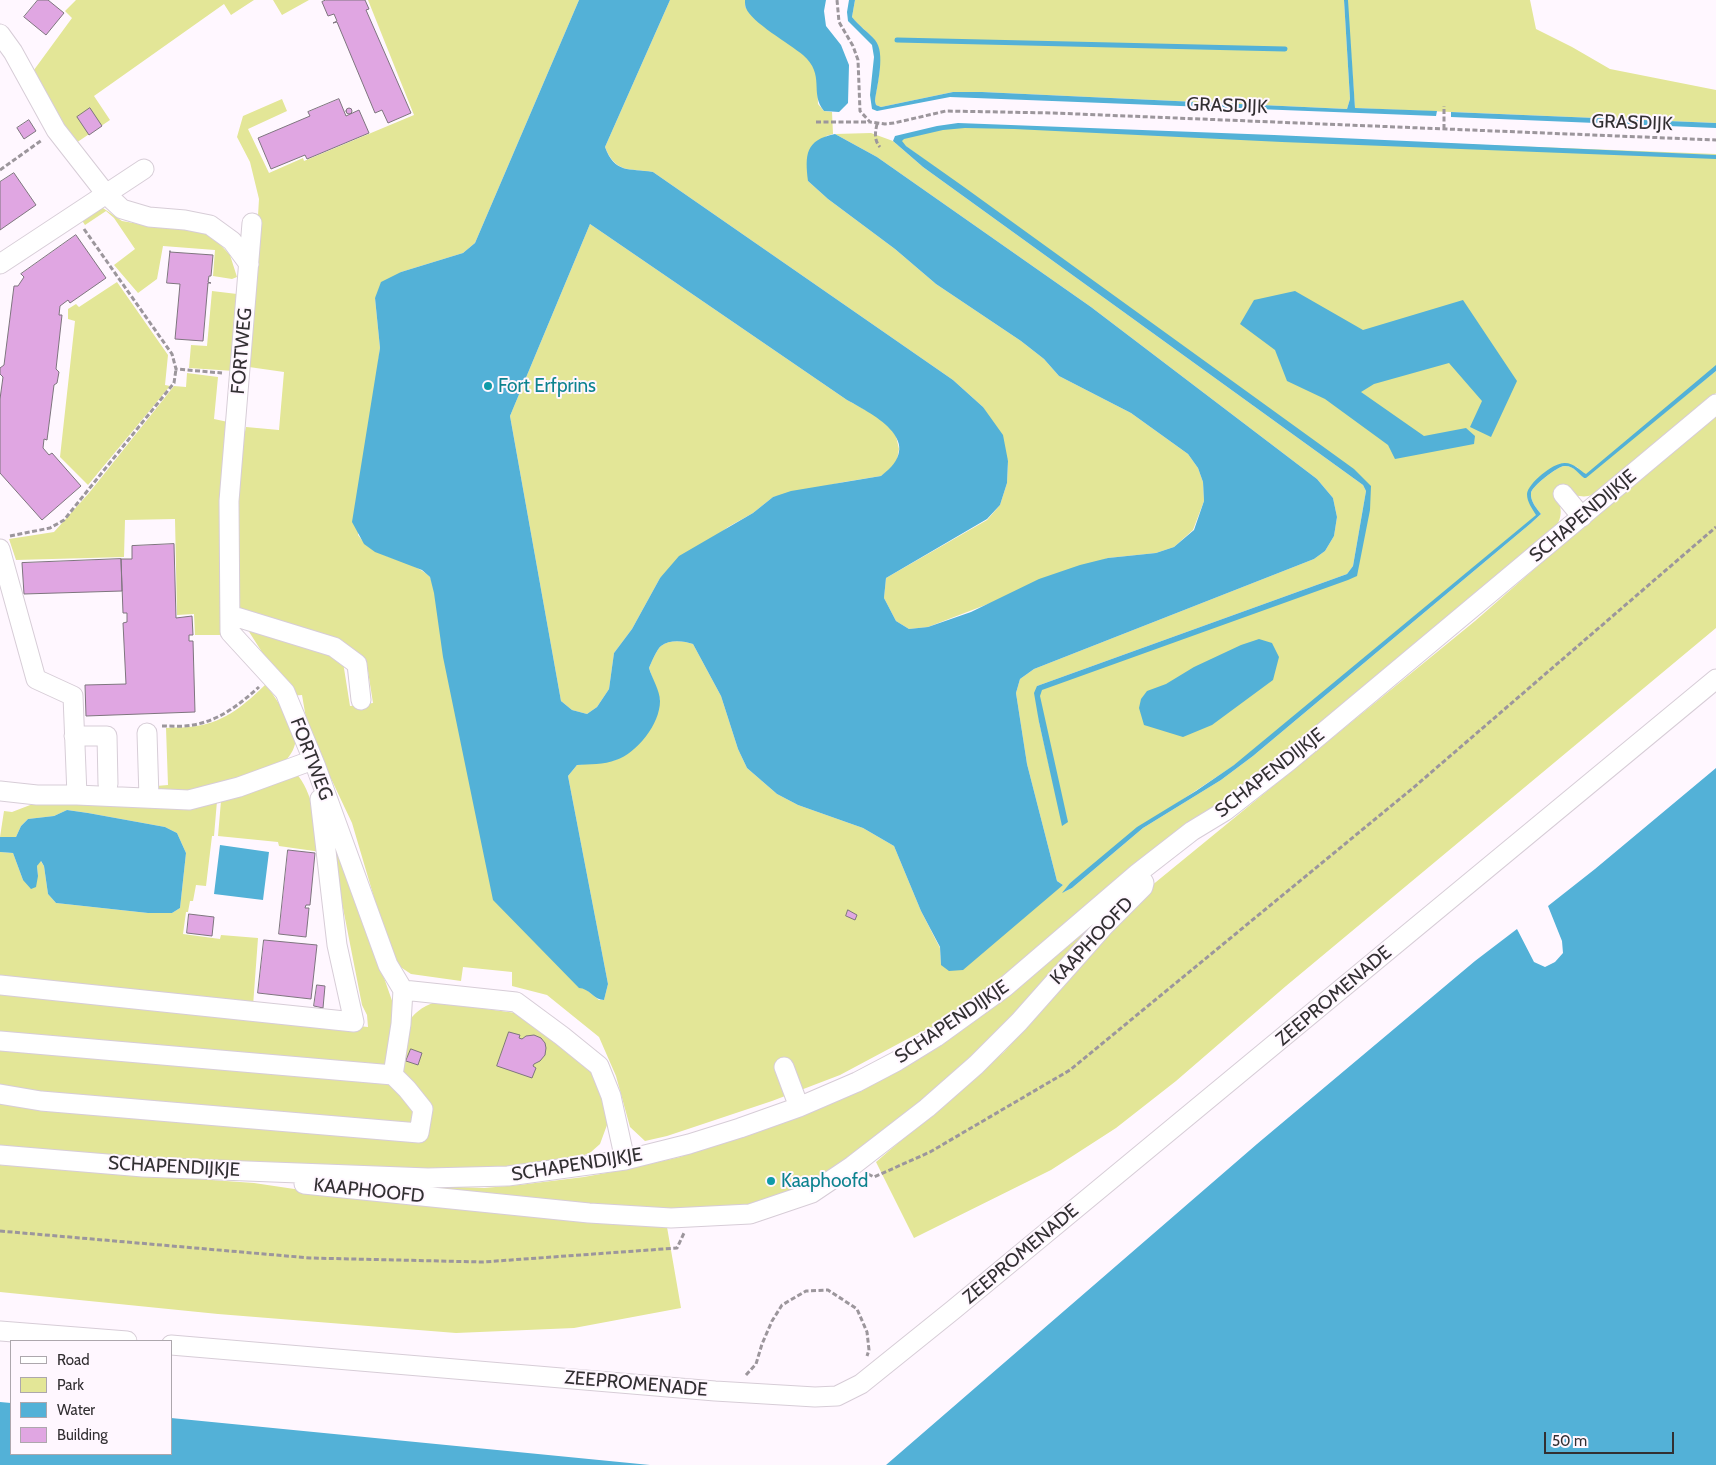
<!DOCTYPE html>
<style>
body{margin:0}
#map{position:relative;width:1716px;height:1465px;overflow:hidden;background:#fff7ff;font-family:Cabin,sans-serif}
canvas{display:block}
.legend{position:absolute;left:10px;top:1340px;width:162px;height:115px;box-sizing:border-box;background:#fff7ff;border:1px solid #ada7ad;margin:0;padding:6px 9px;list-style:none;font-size:15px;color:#322f32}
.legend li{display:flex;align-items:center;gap:10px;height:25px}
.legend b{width:25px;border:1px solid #ada7ad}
.scale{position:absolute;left:1544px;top:1432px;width:130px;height:22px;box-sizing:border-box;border:2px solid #322f32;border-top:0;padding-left:6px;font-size:15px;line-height:18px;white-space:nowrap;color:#322f32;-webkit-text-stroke:4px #fff7ff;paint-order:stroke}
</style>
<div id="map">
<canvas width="1716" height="1465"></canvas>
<ul class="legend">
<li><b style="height:6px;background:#fff"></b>Road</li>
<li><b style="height:14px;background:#e3e697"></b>Park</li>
<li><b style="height:14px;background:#53b1d7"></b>Water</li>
<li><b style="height:14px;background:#e0a6e2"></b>Building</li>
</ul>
<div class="scale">50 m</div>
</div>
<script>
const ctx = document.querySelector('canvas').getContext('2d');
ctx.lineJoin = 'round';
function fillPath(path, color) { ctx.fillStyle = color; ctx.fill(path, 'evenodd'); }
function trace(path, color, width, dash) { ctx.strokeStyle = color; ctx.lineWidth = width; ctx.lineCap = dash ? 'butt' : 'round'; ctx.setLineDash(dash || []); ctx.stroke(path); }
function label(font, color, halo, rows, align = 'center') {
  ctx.font = font + ' Cabin,sans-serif'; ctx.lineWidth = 4; ctx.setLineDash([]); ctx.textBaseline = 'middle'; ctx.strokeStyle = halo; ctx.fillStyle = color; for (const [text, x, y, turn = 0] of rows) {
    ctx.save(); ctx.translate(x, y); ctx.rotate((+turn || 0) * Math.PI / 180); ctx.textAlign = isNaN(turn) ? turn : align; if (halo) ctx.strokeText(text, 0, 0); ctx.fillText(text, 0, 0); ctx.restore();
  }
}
fillPath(new Path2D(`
 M76,0h178l-23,15 -7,-11 -130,92 16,24 -37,25 -42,-71 41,-56 -7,-7z
 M273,0h36l-27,15z
 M368,0h211l-104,243 -12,10 -62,19 -26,26 5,50 -22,187c19,27 50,21 72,42l154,411 15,12h5l4,-16 -40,-208 9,-11 39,-5 44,-60 -11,-32c2,-5 8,-19 12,-22 9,-7 23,-5 32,-2l28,52 17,53 9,19 30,26 21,11 65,23 31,18 27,65 19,37 1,17 122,-80 -6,-4 -30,-117 -11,-71 4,-14 14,-10 280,-110 11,-8 9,-15 3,-19 -4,-19 -16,-19 -226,-172 -214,-150 -42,-23 36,-1 22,8 30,26 440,318 3,6 -13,75 -6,8 -310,112 2,36 24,104 -25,-137 316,-115 16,-88 -471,-345 3,-3 55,-12 95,2 664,26v214l-131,109 -8,-10 -14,-4 -34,26 4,19 4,7 -298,247 -95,63 -74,58 -6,9 8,-4 71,-60 78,-48 32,-24 277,-232 11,-10c-4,-5 -11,-13 -10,-21 0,-6 27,-27 33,-27 9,-1 14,6 20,12l132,-107v22l-115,98c-9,5 -16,7 -26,4l-16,7c3,9 2,16 -2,23l-223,190 -348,277 -40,28 -33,16 -73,39 -68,26 -105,35 -22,5 -15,-14 -14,-51 -17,-39 -52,-42 -35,-9v-14l-49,-5 -2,14 -50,-7 -15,-10 -10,-26 -34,-115 -44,-93 -6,-35 -12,1 -44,-69 85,24 12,11 7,44 23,-3 -6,-38 -22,-18 -103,-32 -5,-9 -1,-133 10,-46 33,3 5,-58 -35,-5 10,-168 -9,-37 -13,-25 6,-21 39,-17 5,12 -39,18 21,44 34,-15 1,3 110,-46z
 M670,0h75v7l59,48 10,11 3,11 1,27 6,7 8,1 1,22 -7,2 -18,45 20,18 67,50 41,35 85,57 23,18 15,17 72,37 57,41 10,14 5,14 1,19 -11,29 -19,17 -18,6 -48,5 -180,69 -19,2 -13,-8 -12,-23 2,-20 101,-58 13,-15 7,-22 1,-22 -25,-54 -30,-27 -300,-208c-24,-4 -37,2 -48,-25z
 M855,0h489l6,99 -3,10 -365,-17h-29l-72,15 -5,-2 -1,-4c2,-19 11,-45 -1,-61 -6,-9 -16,-14 -22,-23z
 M1347,0h183l6,29 36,18 38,22 106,21v33l-361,-15z
 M97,204l25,17 41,7 37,3 13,6 17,18 7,22 -5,2 -19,-3 2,-26 -52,-4 -6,33 -19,14 -24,-28 21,-16 -21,-31 -8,-7 -21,14 -6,-9z
 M590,224l257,176 28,15 13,10 8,11 3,13 -2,11 -6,9 -10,7 -37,6 -71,15 -20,16 -25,14 -68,51 -28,51 -18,24 -5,36 -12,18 -10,7 -15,-4 -11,-9 -51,-285z
 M117,282l51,73 -3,30 5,1 -82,99 -28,-28 15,-136 -7,-2v-10l8,-5 3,3z
 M212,291l25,3 -3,77 -45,-3 2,-23 16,1z
 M187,373l31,4 -4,42 14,3 -8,154 4,45 -1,14h-28l-1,-21 -17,1 -2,-96 -50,1 -1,37 -108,3 -7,-21 45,-7 35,-39 85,-107 12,1z
 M1716,410v218l-430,358 -110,95 -60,47 -65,42 -137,68 -38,-76 128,-110 48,-53 93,-108 330,-270z
 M266,684c7,11 29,41 30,53 0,9 -5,19 -12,25l-52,24 -68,8 -8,-8 12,-1 -2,-57c10,-1 21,0 31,-2 28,-4 50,-23 69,-42z
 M295,772c19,21 21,53 26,80l-42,-6 -1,-4 -60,-6 3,-35z
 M217,801l-3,35h-2l-6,50 -10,-1 -3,16h-3l-2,11h-2l-3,22 37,5 1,-4 37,3 -5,68 -253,-26v-128l13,1 10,27 15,-4 -1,-10 3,-6 4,6 4,28 8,9 92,10h24l8,-5 6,-55 -9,-20 -12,-6 -77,-14 -21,-3 -13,6 -26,3 -7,7 -5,11h-16l4,-26 8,1 26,-10z
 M322,801l74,211 11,13c6,-12 15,-18 28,-23l81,11 13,6 62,52 16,42v12l-7,19 -9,8 -13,6 -91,13h-33l-358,-14 -96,-9v-159l368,38 -1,-12 -5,-10z
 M1089,924l4,4 -104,118 -107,90 -77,51 -64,20 -70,5 -298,-26h59l52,2 35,-3 65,-8 44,-8 52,-12 65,-22 68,-26z
 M0,1165l254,18 121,18 248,24 44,2 14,81 -107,20 -118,5 -238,-19 -218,-22z`), '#e3e697');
fillPath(new Path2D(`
 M579,0h91l-65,147c10,27 24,21 48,25l300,208 30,27 20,28 5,26 -1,22 -7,22 -13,14 -101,59 -2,20 12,23 13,8 19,-2 43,-15 68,-33 41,-14 28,-7 48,-5 18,-6 20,-17 10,-29 -1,-19 -5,-14 -10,-14 -57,-41 -72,-37 -15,-17 -23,-18 -85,-57 -41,-35 -67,-50 -20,-18c-3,-26 -3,-41 27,-47l42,23 214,150 226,172 16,19 4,19 -3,19 -9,15 -11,8 -280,110 -14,10 -4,14 11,71 30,117 6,4 -100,85 -14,1 -8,-6 -1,-18 -19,-36 -27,-65 -31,-18 -65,-23 -21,-11 -30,-26 -9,-19 -17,-53 -28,-52c-9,-3 -23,-5 -32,2 -4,3 -10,17 -12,22 3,10 11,23 11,33 0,23 -23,52 -44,59 -12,5 -27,4 -39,5l-9,11 40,208 -4,16c-10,0 -15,-12 -25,-12l-86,-88 -50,-243 -9,-64 -4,-16 -8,-7 -47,-18 -11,-8 -12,-22 28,-174 -5,-50 6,-16 20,-10 62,-19 12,-10zM590,224l257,176c29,16 80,42 34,76l-90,15 -18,6 -20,16 -74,43 -19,22 -28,51 -18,24 -5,36 -12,18 -10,7 -15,-4 -11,-9 -51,-285z
 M745,0h81l-2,11 2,15 15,19 8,20 -1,38 -9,9 -15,-1c-15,-18 2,-36 -21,-56 -13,-11 -52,-33 -57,-47 -1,-1 -1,-7 -1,-8z
 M849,0h6l-3,17c7,9 16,15 23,23 11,13 2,45 0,61l1,4 5,2 72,-15h29l365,17 3,-10 -6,-99h4l7,108 82,3 -1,5 -486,-19 -73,14 -5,-2 -2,-14 4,-38 -2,-12 -24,-24 -1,-9z
 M1451,112l265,11v5l-265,-11z
 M958,123l316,12 442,20v4l-434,-17 -268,-13 -49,-1 -22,2 -39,9 -2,2 4,5 58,41 390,282 17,17 -1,24 -13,66 -9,4 -306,110 -2,6 28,126 -6,4 -23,-104 -5,-29 3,-7 310,-112 6,-8 13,-75 -3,-6 -440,-318 -30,-26 2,-5 42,-10z
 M1295,291l68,39 100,-30 54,81 -26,56 -21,-10 12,-26 -33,-38 -75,21 -13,8 63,44 42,-8 9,8 -1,8 -79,15 -7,-14 -63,-46 -38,-18 -12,-31 -35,-26 14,-24z
 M1716,365v6l-130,107h-2c-6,-5 -11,-13 -20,-12 -6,0 -33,21 -33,27 -1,8 6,16 10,21l-11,10 -277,232 -32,24 -78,48 -71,60 -10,5 8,-10 67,-56 59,-36 38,-26 302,-250c-4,-7 -9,-13 -9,-21 1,-11 27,-32 38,-31 9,0 14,7 21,11z
 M1259,639l13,4 7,14 -6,23 -61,45 -29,12 -39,-12 -5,-17 2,-9 6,-8 19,-7 28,-17 47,-22z
 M1716,768v697h-830l371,-321 218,-183 42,-32 17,33 11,5 10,-5 8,-9 -1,-12 -14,-35 47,-37z
 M67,810l21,3 77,14 12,6 9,20 -6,55 -8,5h-24l-92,-10 -8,-9 -4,-28 -3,-5 -4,5 1,10 -2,11 -5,2 -8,-9 -10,-27 -13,-1v-15h16l5,-11 7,-7 26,-3z
 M220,845l49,7 -6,48 -49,-6z
 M0,1402l11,1v51h160v-36l479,47h-650z`), '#53b1d7');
trace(new Path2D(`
 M897,40l388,9`), '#53b1d7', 5);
const building = new Path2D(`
 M38,0h10l16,13 -18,22 -22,-18z
 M326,0h39l4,9 -3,1 45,103 -23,10 -6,-13 -7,3 -38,-91 -4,1 4,-2 -3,-7 -6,2 -6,-14z
 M339,99l7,17 13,-6 10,23 -62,26 -2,-4 -34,14 -13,-31 52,-22 -2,-4z
 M90,108l12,18 -13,9 -12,-18z
 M346 111a3 3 0 1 1 6 0a3 3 0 1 1-6 0Z
 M29,120l7,11 -12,8 -7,-11z
 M14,173l22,32 -36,25v-48z
 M76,235l30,43 -36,25 -2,-3 -8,6 -1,9h3l-6,54 3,3 -2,11 -3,2 -7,55 -3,-1 -1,9 6,7 3,-2 29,33 -39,34 -42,-47v-74l3,-22 -3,-3v-6l4,-3 10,-79h4l6,-9 -3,-3z
 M170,251v1l43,3 -2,21h-2l-1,6 3,1h-3l-5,58 -28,-2 5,-55 -13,-1z
 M174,544l2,74 16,-2 1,19h-4v6h4l2,71 -109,4 -1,-31 41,-1 -3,-61 4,-1v-9h-4l-2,-54h11v-13z
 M121,559l1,32 -98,3 -2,-31z
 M288,850l27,3 -5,52h-4l-1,3h4l-3,29 -27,-3z
 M848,910l9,5 -2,5 -9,-4z
 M189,914l25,3 -2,19 -25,-3z
 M264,940l53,5 -6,54 -53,-6z
 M317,985l8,1 -2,22 -9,-2z
 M509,1032l11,3 -1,3 3,1 4,-3 8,-1 7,3 4,5 1,5 -1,7 -5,6 -6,3 -1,2 3,2 -4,10 -35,-12z
 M411,1049l11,4 -4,12 -12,-4z`);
fillPath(building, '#e0a6e2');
trace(building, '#7e757e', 1);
const minor = new Path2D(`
 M0,34l13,18 43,78 50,64 16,15 27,8 36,3 25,5 22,16 17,23
 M252,223l-23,278 1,131 55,60 31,75 72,198 15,25 113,12 46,34 37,30 12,30 14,64
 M0,264l144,-95
 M1563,494l19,23
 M0,549l36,130 37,17 4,99
 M230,615l104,32 23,17 4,36
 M147,733l2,65
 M74,736h33l1,48
 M0,791l37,4h40l112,5 50,-13 74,-27
 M0,985l354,37 -17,-77 -17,-146
 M0,1041l393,34 8,-51 2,-34
 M784,1067l15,40
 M0,1094l41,7 378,32 4,-24 -16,-20 -14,-14
 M0,1155l143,12 285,11 80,-2 117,-16 64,-16 51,-16 59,-21 58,-25 40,-21 39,-24 69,-50 133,-114 54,-42 33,-20 64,-50 427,-357
 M304,1184l285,29 82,5 79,-4 62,-21 40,-27 75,-58 49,-43 43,-43 86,-97 38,-38 1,-4 -6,-10
 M0,1331l127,10
 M171,1345l544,46 100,6 22,-1 24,-12 92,-74 763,-631`);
trace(minor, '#d7cdd7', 21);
trace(new Path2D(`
 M837,0l2,22 14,24 5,14 2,51 10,11 15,2 9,-1 52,-12 107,2 663,27
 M816,122h53
 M877,124c-2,9 -3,16 3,23
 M1444,129v-23
 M0,170l42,-30
 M84,229l88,125 4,15 46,4
 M10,536l40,-8 14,-8 110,-137 2,-14
 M162,726c10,0 21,1 31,-1 27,-5 46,-20 66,-38
 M868,1174l6,3 56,-25 140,-82 343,-282 303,-261
 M0,1231l310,27 173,4 194,-14 7,-15
 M746,1375l10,-11 6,-20 10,-23 10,-16 24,-14 22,-1 29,19 10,23 2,18 -2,6`), '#9c969c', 3, [5, 2.5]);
trace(minor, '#fff', 19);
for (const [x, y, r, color] of [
 [488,386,5,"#0f9aa8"],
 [771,1181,5,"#0f9aa8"]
]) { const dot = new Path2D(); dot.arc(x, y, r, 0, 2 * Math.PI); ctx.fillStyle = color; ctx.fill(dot); trace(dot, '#fff7ff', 2); }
label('19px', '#322f32', '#fff7ff', [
 ["GRASDIJK",1227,106,2],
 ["GRASDIJK",1632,123,2],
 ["FORTWEG",242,351,-85],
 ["SCHAPENDIJKJE",1583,516,-40],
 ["FORTWEG",311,759,69],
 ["SCHAPENDIJKJE",1270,773,-38],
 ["KAAPHOOFD",1092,941,-47],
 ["ZEEPROMENADE",1334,996,-40],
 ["SCHAPENDIJKJE",952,1022,-34],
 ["SCHAPENDIJKJE",577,1165,-9],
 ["SCHAPENDIJKJE",174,1167,3],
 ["KAAPHOOFD",369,1191,6],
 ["ZEEPROMENADE",1021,1254,-40],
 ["ZEEPROMENADE",636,1384,5]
]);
label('19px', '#0d838f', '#fff7ff', [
 ["Fort Erfprins",498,386],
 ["Kaaphoofd",781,1181]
], 'left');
</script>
